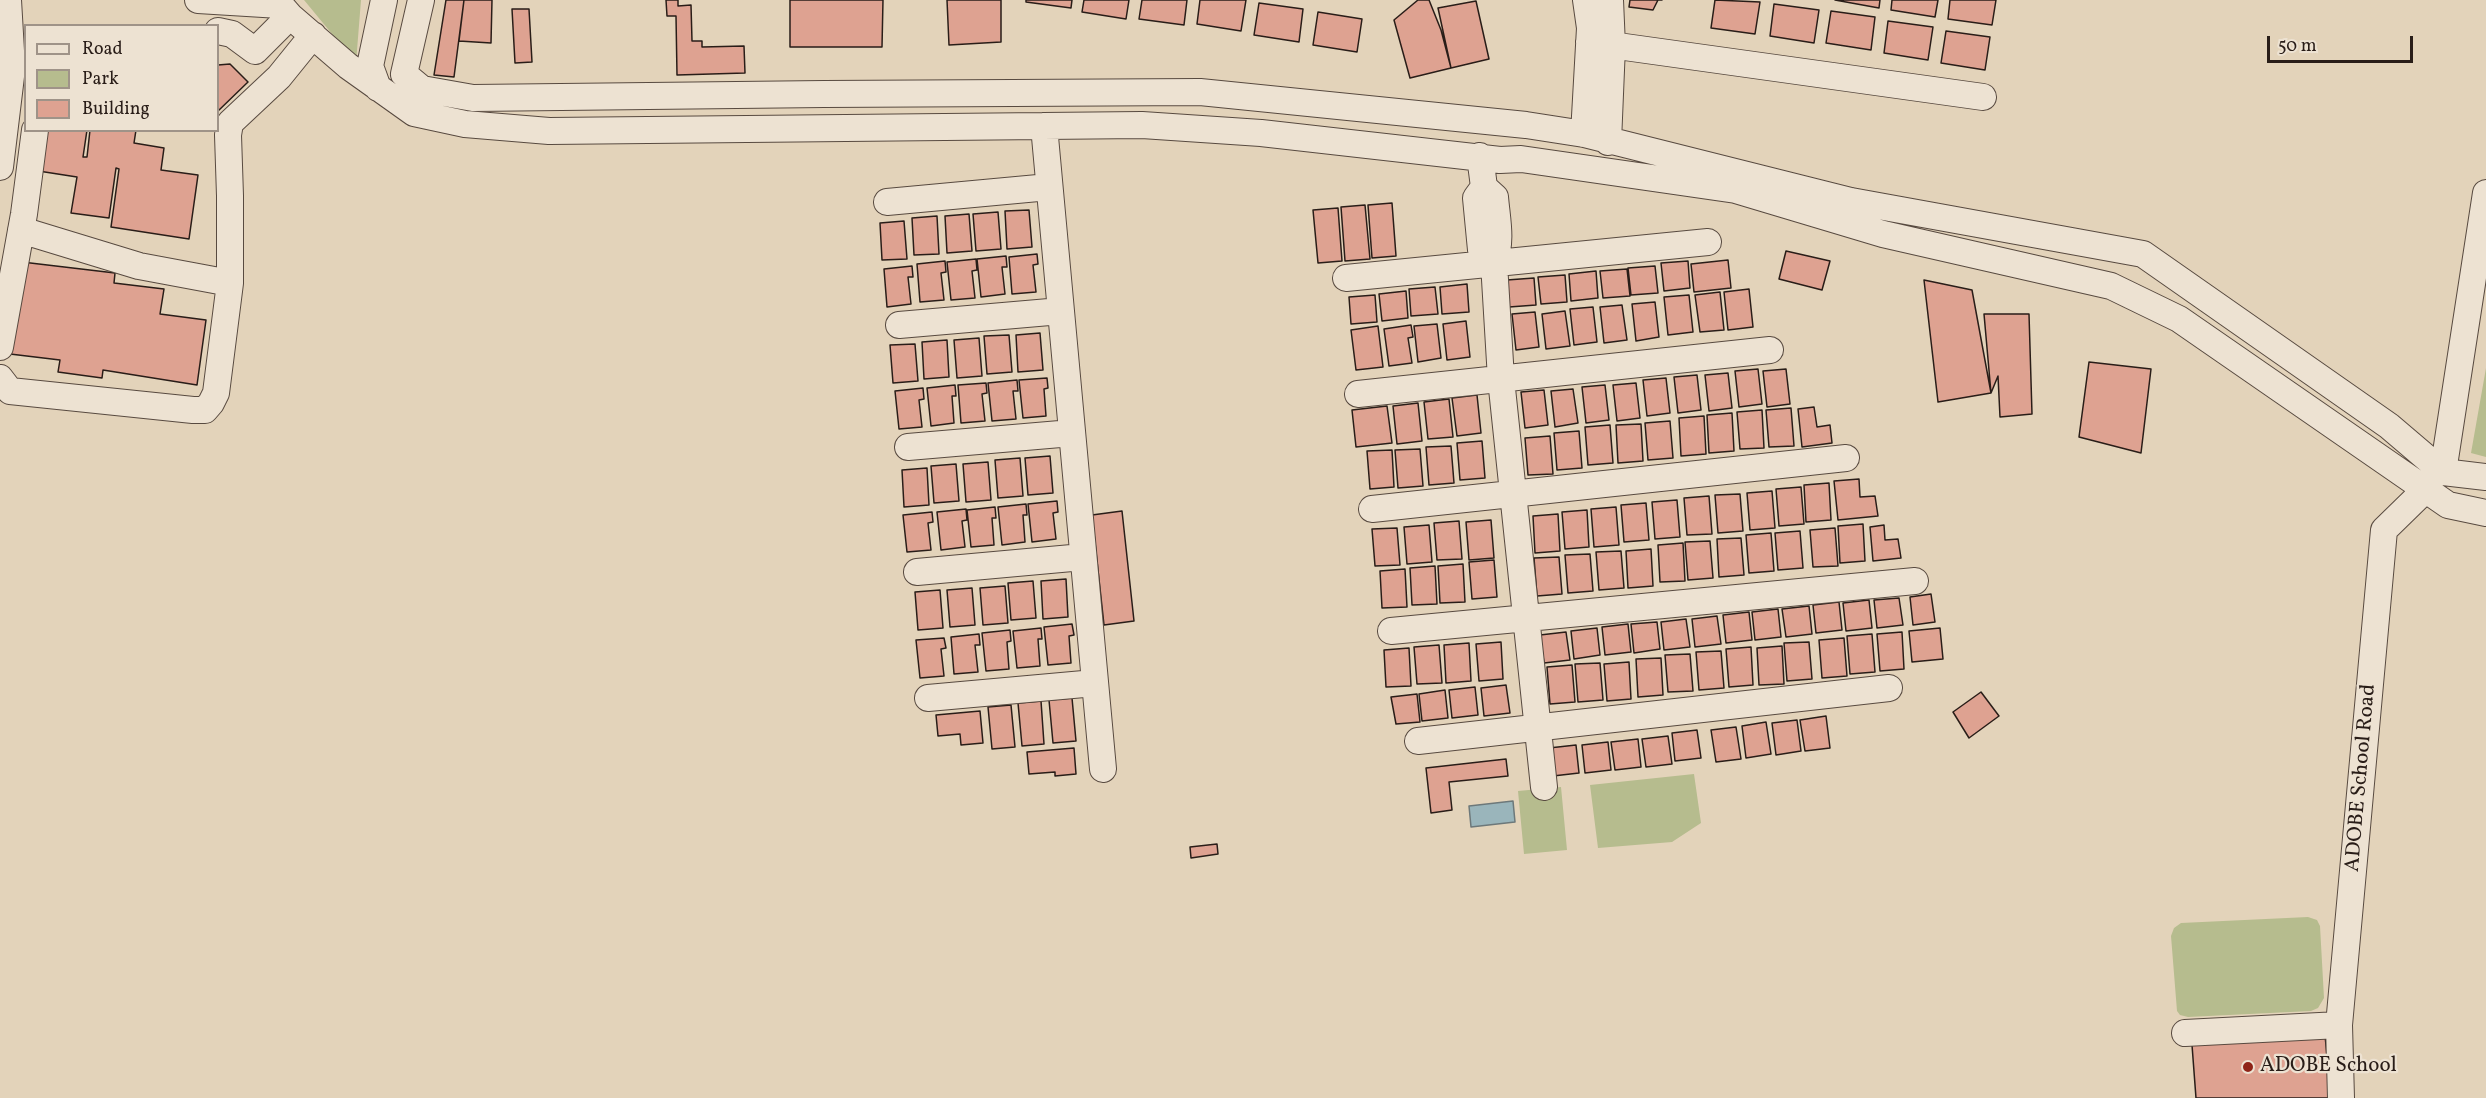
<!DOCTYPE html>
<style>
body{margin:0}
#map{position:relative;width:2486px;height:1098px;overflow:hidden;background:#e3d3ba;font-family:Vollkorn,serif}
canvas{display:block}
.legend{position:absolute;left:24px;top:24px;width:195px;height:108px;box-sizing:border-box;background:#ede2d2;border:2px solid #9f9388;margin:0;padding:8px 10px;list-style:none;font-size:18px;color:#291d18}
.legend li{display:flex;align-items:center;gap:12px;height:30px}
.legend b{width:30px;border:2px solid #9f9388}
.scale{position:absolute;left:2267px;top:36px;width:146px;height:27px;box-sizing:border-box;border:3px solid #291d18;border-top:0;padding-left:8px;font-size:18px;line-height:21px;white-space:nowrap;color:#291d18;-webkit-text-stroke:4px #ede2d2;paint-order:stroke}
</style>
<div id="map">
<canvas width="2486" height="1098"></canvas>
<ul class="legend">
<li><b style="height:8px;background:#ede2d2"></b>Road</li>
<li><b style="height:16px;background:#b6bc8e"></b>Park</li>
<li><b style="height:16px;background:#dea291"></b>Building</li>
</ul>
<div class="scale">50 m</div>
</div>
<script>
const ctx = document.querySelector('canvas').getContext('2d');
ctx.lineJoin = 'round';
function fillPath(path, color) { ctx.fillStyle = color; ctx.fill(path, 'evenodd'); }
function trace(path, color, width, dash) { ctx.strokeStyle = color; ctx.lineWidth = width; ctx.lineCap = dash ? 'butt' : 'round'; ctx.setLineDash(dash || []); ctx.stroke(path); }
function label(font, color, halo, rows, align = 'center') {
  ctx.font = font + ' Vollkorn,serif'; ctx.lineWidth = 4.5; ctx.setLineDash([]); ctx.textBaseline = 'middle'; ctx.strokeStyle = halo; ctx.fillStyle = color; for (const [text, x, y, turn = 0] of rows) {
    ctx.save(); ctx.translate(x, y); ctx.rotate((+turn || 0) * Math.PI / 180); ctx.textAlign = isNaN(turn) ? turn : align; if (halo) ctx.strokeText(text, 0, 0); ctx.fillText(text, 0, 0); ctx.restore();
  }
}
fillPath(new Path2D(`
 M304,0h57l-5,63z
 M2486,368v89l-15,-4z
 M1694,774l7,49 -29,19 -74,6 -8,-63z
 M1561,787l6,63 -43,4 -6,-63z
 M2308,917l9,3 3,6 4,72 -6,10 -7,3 -123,6 -8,-2 -3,-4 -6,-75 3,-8 7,-5z`), '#b6bc8e');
const water = new Path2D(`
 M1513,801l2,21 -44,5 -2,-21z`);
fillPath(water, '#9ab5bb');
trace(water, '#6d787a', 1.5);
const building = new Path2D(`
 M446,0h18l-10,77 -20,-2z
 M464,0h28l-1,43 -32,-2z
 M666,0h12v6l13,-1 1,36h10v6l42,-1 1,27 -68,2 -1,-59h-9z
 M790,0h93l-1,47h-92z
 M947,0h54v42l-52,3z
 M1026,0h46l-1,8 -45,-6z
 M1084,0h45l-3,19 -44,-7z
 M1142,0h45l-3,25 -45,-6z
 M1200,0h46l-5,31 -44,-7z
 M1418,0h11l12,30 10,38 -41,10 -16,-58z
 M1630,0h32h-4l-5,10 -24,-3z
 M1715,0l45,2 -5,32 -44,-6z
 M1835,0h45l-1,8z
 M1892,0h46l-3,17 -44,-7z
 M1950,0h46l-4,25 -44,-6z
 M1476,1l13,58 -38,9 -13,-60z
 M1259,3l44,6 -4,33 -45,-7z
 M1774,4l45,6 -5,33 -44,-7z
 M512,9h17l3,53 -17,1z
 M1831,11l44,6 -4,33 -45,-7z
 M1318,12l44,7 -5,33 -44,-7z
 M1888,21l45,6 -5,33 -44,-7z
 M1946,31l44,6 -5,33 -44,-7z
 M230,64l18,18 -30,29v-46z
 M37,130h50l-4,27h4l3,-27h46l-2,13 30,5 -3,22 37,5 -9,64 -78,-12 8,-58 -3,-1 -7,50 -38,-5 6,-36 -45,-7z
 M1392,203l4,53 -24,2 -4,-53z
 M1365,205l5,54 -25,2 -4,-54z
 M1338,208l4,53 -24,2 -5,-53z
 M1029,210l3,37 -25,2 -2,-38z
 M998,212l3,37 -25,2 -3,-37z
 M969,214l3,37 -25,2 -2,-37z
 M937,216l2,38 -25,1 -2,-37z
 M904,221l3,38 -25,1 -2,-37z
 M1786,251l44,10 -8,29 -43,-11z
 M1037,254l1,10 -5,1 3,27 -24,2 -3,-37z
 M1006,256l1,11h-5l3,27 -24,3 -4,-38z
 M976,259l1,11 -5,1 3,27 -24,2 -4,-38z
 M1728,260l3,28 -37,4 -3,-28z
 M945,261l1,11 -5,1 3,27 -24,2 -3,-38z
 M1688,261l2,27 -26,3 -3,-28z
 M22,262l93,11 -1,10 50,6 -4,25 46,6 -9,65 -94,-15 -1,8 -44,-6 2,-12 -50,-6z
 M912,266l1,11h-5l3,27 -24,3 -3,-38z
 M1655,266l3,27 -27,2 -3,-27z
 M1627,269l3,27 -27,2 -3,-27z
 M1596,271l2,27 -27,3 -2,-27z
 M1565,275l2,27 -26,2 -3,-27z
 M1534,278l2,27 -27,2 -2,-27z
 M1924,280l48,10 19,103 -53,9z
 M1467,284l2,28 -27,2 -2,-27z
 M1435,287l3,27 -27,2 -2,-27z
 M1749,289l4,38 -25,3 -4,-38z
 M1406,291l2,27 -26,3 -3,-27z
 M1720,292l4,38 -24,2 -5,-37z
 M1375,295l2,27 -26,2 -2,-27z
 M1689,295l4,37 -25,3 -4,-38z
 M1655,302l4,35 -23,4 -4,-37z
 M1622,305l5,35 -23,3 -4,-36z
 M1593,307l4,35 -23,3 -4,-36z
 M1565,311l5,35 -24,3 -4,-35z
 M1535,312l4,35 -23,3 -4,-36z
 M1984,314h45l3,100 -32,3 -2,-41 -7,17z
 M1466,321l4,36 -23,3 -4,-36z
 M1437,324l4,34 -23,4 -4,-36z
 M1411,325l2,12 -5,1 4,25 -23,3 -5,-37z
 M1378,326l5,41 -27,3 -5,-40z
 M1040,333l3,37 -25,2 -2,-37z
 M1009,335l3,37 -25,2 -3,-38z
 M979,338l3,38 -25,2 -3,-38z
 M947,340l2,37 -25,2 -2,-37z
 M915,344l3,37 -25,2 -3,-38z
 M2089,362l62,7 -10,84 -62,-16z
 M1758,369l4,35 -23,3 -4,-36z
 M1786,369l4,35 -23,3 -4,-36z
 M1728,373l4,35 -23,3 -4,-36z
 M1697,375l4,35 -23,3 -4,-36z
 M1047,378l1,10 -4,1 2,27 -23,2 -4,-38z
 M1666,378l4,35 -23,3 -4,-36z
 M1017,380l1,11h-5l3,28 -24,2 -4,-38z
 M986,383l1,10 -5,1 3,27 -24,2 -3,-38z
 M1636,383l4,35 -23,3 -4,-36z
 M955,385l1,11h-4l2,27 -23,3 -4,-38z
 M1605,385l4,35 -23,3 -4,-36z
 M923,388l1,11 -5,1 3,27 -23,2 -4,-38z
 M1573,389l5,34 -23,4 -4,-36z
 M1544,390l4,35 -23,3 -4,-36z
 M1477,395l4,38 -24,3 -5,-38z
 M1449,399l4,38 -25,2 -4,-37z
 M1418,403l4,38 -25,3 -4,-38z
 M1387,406l5,37 -36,4 -4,-37z
 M1814,407l3,20 13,-2 2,18 -30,4 -4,-38z
 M1791,408l3,38 -25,1 -3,-37z
 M1762,410l2,38 -24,1 -3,-37z
 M1732,413l2,38 -25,2 -2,-38z
 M1704,416l2,38 -25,2 -2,-38z
 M1670,421l3,37 -25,2 -3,-37z
 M1641,424l2,37 -25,2 -2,-38z
 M1610,425l3,38 -25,2 -3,-38z
 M1579,431l3,37 -25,2 -3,-37z
 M1550,436l3,38 -25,1 -3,-37z
 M1482,441l3,37 -25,2 -3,-37z
 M1451,446l3,37 -25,2 -3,-38z
 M1420,449l3,37 -25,2 -3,-38z
 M1392,450l2,37 -24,2 -3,-38z
 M1050,456l3,37 -25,2 -3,-37z
 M1020,458l3,38 -25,2 -3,-38z
 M988,462l3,38 -25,2 -3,-38z
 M956,464l3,37 -25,2 -3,-37z
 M927,468l2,37 -25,2 -2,-37z
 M1859,479l1,18 15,-1 3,20 -40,4 -4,-39z
 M1829,483l2,37 -25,2 -2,-37z
 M1801,487l3,37 -25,2 -3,-37z
 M1772,491l3,37 -25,2 -3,-37z
 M1740,494l3,37 -25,2 -3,-38z
 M1709,496l3,38 -25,1 -3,-37z
 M1677,500l3,37 -25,2 -3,-37z
 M1057,501l1,11 -5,1 3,26 -24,3 -4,-38z
 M1646,503l3,37 -25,2 -3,-37z
 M1026,504l1,11h-4l2,27 -23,3 -4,-38z
 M995,507l1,11h-4l2,27 -23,2 -4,-37z
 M1616,507l3,38 -25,2 -3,-38z
 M966,509l1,11 -5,1 3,26 -24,3 -4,-38z
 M1587,510l2,37 -24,2 -3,-37z
 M1122,511l12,110 -30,4 -12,-110z
 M932,512l1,10 -5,1 3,27 -24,2 -4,-37z
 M1558,514l2,37 -25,2 -2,-37z
 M1491,520l3,38 -25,2 -3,-38z
 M1459,521l3,38 -25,1 -3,-37z
 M1863,524l2,37 -25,2 -2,-37z
 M1429,525l3,37 -25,2 -3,-37z
 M1884,525l1,15 13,-1 3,19 -28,3 -3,-34z
 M1397,528l3,37 -25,1 -3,-37z
 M1835,528l3,38 -25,1 -3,-37z
 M1800,531l3,37 -25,2 -3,-37z
 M1771,533l3,38 -25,2 -3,-38z
 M1741,538l3,37 -25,2 -2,-38z
 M1710,541l3,37 -25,2 -3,-38z
 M1683,543l2,38 -25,1 -2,-37z
 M1651,549l2,37 -25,2 -2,-37z
 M1621,551l3,37 -25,2 -3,-38z
 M1590,554l3,37 -25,2 -3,-38z
 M1559,557l3,37 -25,2 -3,-38z
 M1494,560l3,37 -25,2 -3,-37z
 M1463,564l2,38 -25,1 -2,-37z
 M1435,566l2,38 -25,1 -2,-37z
 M1405,569l2,38 -25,1 -2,-37z
 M1066,579l2,38 -25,2 -2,-38z
 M1033,581l3,37 -25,2 -3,-37z
 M1005,586l3,37 -25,2 -3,-37z
 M972,588l3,37 -25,2 -3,-37z
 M940,590l3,38 -25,2 -3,-38z
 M1931,594l4,28 -22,3 -3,-28z
 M1899,598l4,27 -26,3 -3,-28z
 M1869,600l3,28 -26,3 -3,-28z
 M1839,602l3,28 -26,3 -3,-28z
 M1809,606l3,28 -26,3 -4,-28z
 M1778,609l3,28 -26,3 -3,-28z
 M1749,612l3,28 -26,3 -3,-28z
 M1717,616l4,28 -26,3 -3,-28z
 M1686,619l4,28 -26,3 -3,-28z
 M1657,622l3,27 -26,4 -3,-29z
 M1072,624l2,11 -5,1 2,27 -23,2 -4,-38z
 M1628,624l3,28 -26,3 -3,-28z
 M1041,628l1,11h-4l2,27 -23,2 -4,-37z
 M1597,628l3,27 -26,4 -3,-28z
 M1940,628l3,31 -31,3 -3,-31z
 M1010,630l1,11 -4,1 2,27 -23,2 -4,-38z
 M1566,632l4,28 -26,3 -4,-28z
 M1902,632l2,37 -24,2 -3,-37z
 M979,634l1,11h-5l3,27 -24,2 -3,-37z
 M1872,634l3,38 -25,2 -3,-38z
 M944,638l2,10 -5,1 3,27 -24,2 -4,-38z
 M1844,638l3,38 -25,2 -3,-38z
 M1501,642l2,37 -24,2 -3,-37z
 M1809,642l3,37 -25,2 -3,-38z
 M1469,643l2,38 -25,2 -2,-38z
 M1439,645l3,38 -25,1 -3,-37z
 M1782,646l2,38 -25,1 -2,-37z
 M1751,647l2,38 -24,2 -3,-38z
 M1409,648l2,38 -25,1 -2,-37z
 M1721,651l3,37 -25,2 -3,-38z
 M1690,654l3,37 -25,1 -3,-37z
 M1661,658l2,37 -25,2 -2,-38z
 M1629,662l2,37 -24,2 -3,-37z
 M1600,663l3,37 -25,2 -3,-38z
 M1572,665l3,37 -25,2 -3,-37z
 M1506,685l4,28 -26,3 -3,-28z
 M1475,687l3,28 -26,3 -3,-28z
 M1445,690l3,28 -26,3 -3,-27z
 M1981,692l18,24 -30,22 -16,-26z
 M1417,694l3,28 -24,2 -5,-27z
 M1072,698l4,43 -23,2 -4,-43z
 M1041,701l3,43 -22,2 -4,-43z
 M1011,705l4,42 -23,2 -4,-42z
 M980,711l3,32 -22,2 -1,-11 -22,2 -2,-21z
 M1826,716l4,32 -25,3 -5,-31z
 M1797,720l4,31 -25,4 -4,-32z
 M1766,722l5,32 -25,4 -4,-32z
 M1736,727l5,32 -25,3 -5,-32z
 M1697,730l4,28 -26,3 -3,-28z
 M1668,736l4,28 -26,3 -4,-28z
 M1638,739l3,28 -26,3 -4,-28z
 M1608,742l3,28 -26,3 -3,-28z
 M1576,745l3,28 -26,3 -4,-28z
 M1074,748l2,26 -21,2v-4l-26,2 -2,-22z
 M1506,759l2,17 -59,6 3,28 -21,3 -5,-45z
 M1217,844l1,10 -27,4 -1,-11z
 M2325,1035l6,63h-135l-4,-53z`);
fillPath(building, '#dea291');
trace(building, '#291d18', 1.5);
const minor = new Path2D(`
 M198,0l82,5
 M276,0l14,16 58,50 66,47 51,11 84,7 593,-6 119,8 239,27 21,-1 215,31 147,44 228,52 68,33 269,186 38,8
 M421,0l-17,74 18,15 51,9 351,-4 376,-2 326,33 58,9 267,67 292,53 246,172 54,46 43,5
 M218,31l14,3 23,17 35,-35
 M1589,42l394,55
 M378,88l-8,-22 14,-66
 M1044,126l59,643
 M1584,134l6,-106 -4,-28
 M1608,142l4,-96 -2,-46
 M1480,156l4,31 11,10c2,24 7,42 -1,66l7,116 43,408
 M0,167l12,-99 -4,-68
 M1484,187l-8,11 5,52 13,13
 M887,202l162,-15
 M21,230l118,36 91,17
 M1346,278l362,-36
 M899,325l162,-14
 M0,347l24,-133 11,-84
 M0,378l10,13 183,19h12l6,-7 5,-10 14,-110v-87l-2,-61 2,-12 49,-46 34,-42
 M1358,394l412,-44
 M908,447l164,-14
 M2443,472l43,-279
 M1372,509l474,-51
 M917,572l166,-15
 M1391,631l524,-50
 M928,698l167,-15
 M1418,741l471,-53
 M2185,1033l154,-8
 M2341,1098l-2,-73 45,-495 42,-41`);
trace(minor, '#584a40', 28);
trace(minor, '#ede2d2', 26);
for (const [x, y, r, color] of [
 [2248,1067,6,"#8f2418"]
]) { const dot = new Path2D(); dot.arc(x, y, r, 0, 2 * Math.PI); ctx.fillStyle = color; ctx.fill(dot); trace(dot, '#ede2d2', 2); }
label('21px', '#291d18', '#ede2d2', [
 ["ADOBE School Road",2362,778,-85]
]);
label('21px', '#291d18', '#ede2d2', [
 ["ADOBE School",2260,1067]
], 'left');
</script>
